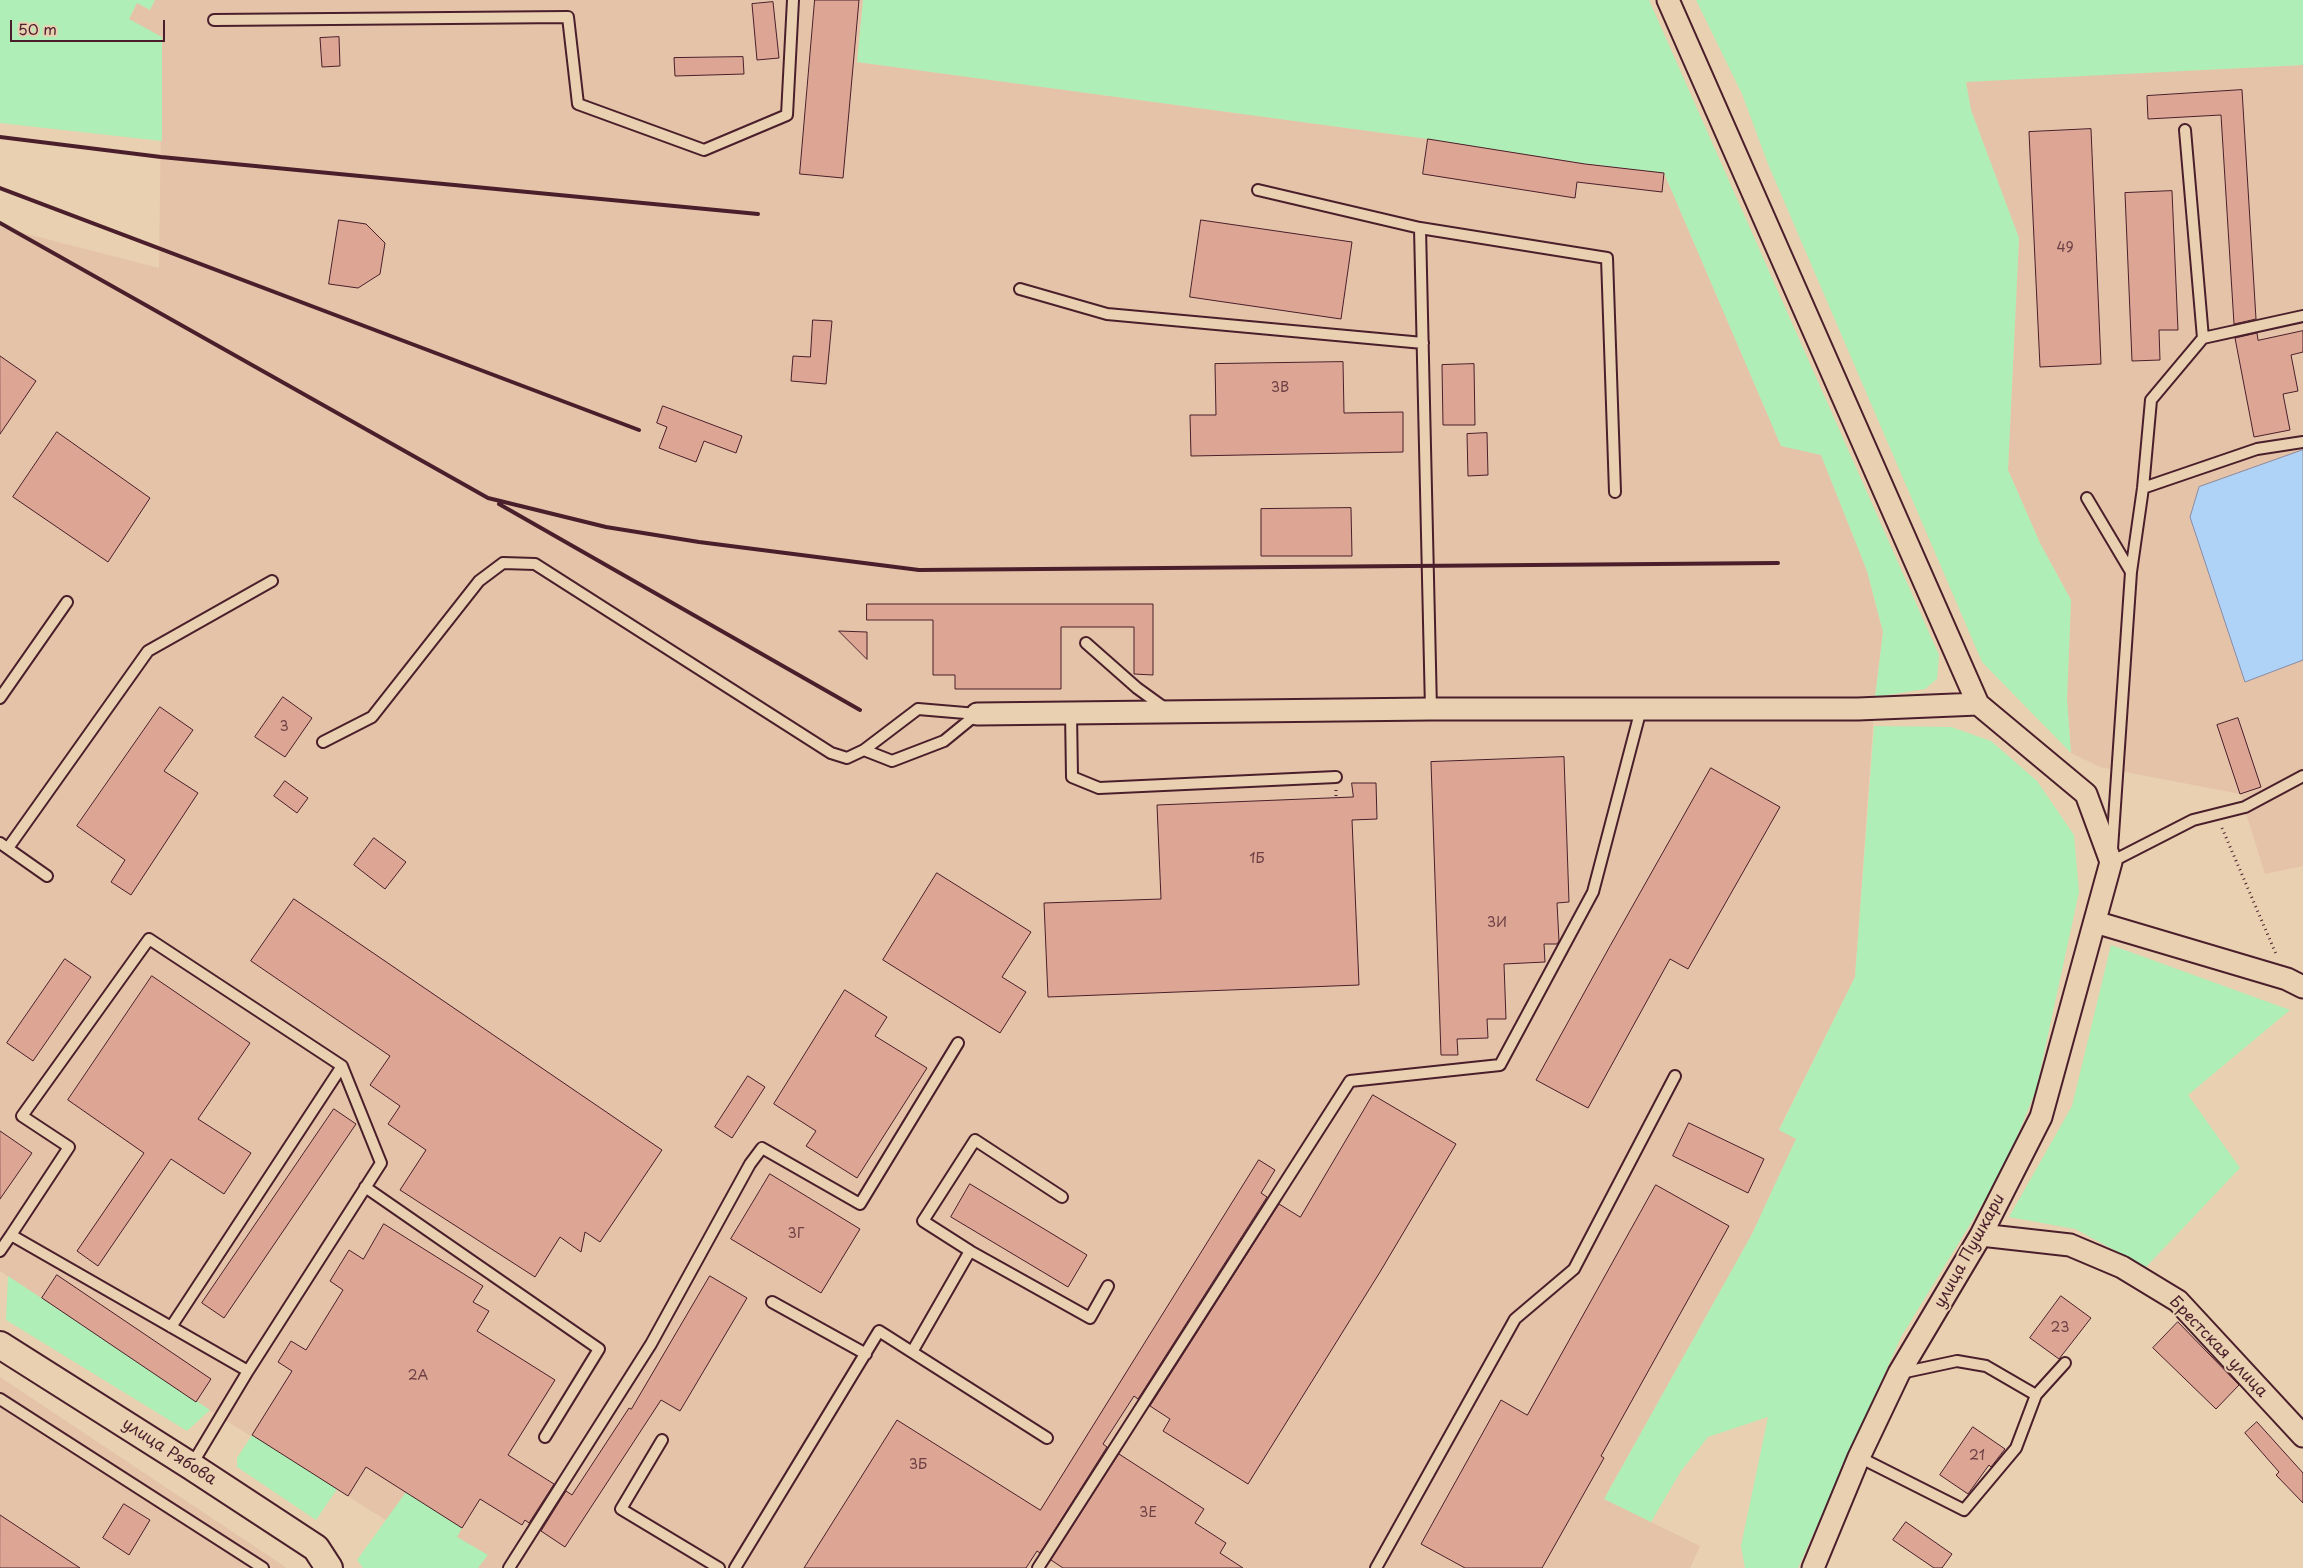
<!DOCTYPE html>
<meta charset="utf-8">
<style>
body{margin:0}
#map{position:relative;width:2303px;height:1568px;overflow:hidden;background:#e9d0b1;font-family:"Playpen Sans",sans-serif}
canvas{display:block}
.scale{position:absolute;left:10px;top:20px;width:155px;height:22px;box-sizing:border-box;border:2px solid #4a1f2b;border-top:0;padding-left:6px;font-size:15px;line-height:18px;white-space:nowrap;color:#4a1f2b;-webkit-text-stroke:4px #e9d0b1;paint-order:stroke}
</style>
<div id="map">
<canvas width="2303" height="1568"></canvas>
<div class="scale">50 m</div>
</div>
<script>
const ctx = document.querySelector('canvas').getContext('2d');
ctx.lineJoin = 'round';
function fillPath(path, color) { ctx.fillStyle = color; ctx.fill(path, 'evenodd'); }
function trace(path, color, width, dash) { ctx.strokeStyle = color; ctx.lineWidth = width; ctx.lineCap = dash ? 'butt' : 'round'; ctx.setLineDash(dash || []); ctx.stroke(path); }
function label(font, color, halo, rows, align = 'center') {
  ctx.font = font + ' "Playpen Sans",sans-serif'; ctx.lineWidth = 4; ctx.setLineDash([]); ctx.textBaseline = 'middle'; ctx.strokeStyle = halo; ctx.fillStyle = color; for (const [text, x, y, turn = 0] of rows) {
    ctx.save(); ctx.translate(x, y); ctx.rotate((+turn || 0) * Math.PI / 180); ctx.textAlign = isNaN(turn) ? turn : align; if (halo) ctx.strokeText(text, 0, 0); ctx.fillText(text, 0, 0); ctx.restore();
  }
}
fillPath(new Path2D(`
 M155,0h708l-5,62 570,77 152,24 84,10 117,273 40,9 46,116 16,61 -8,65 -20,280 -76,152 17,10 -44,95 -148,265 96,47 -10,22h-1227l-267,-166 -196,-131v-1044l159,41 3,-230 -33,-19 8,-16 13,7z
 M2303,65v801l-38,8 -25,-80 -140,-27 -29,-14 -4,-54 4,-99 -31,-57 -32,-73 11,-232 -48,-128 -5,-29z
 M0,1377l287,191h-287z`), '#e5c3a8');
fillPath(new Path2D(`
 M0,0h155l-5,10 -13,-7 -8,16 33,18v104l-162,-18z
 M863,0h786l290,655 -2,24 -12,10 -50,8 8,-65 -16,-61 -46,-116 -40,-9 -117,-273 -84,-10 -152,-24 -571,-77z
 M1696,0h607v65l-337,17 5,28 48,128 -11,232 32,73 31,57 -4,99 4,54 -89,-91 -214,-498 -26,-70z
 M1874,726l77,1 40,14 46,40 37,54 5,57 -43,198 -32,79 -103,168 -103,231h-53l-4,-22 27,-129 -60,20 -27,34 -30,51 -47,-23 148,-265 44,-95 -17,-9 76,-153z
 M2111,945l179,65 -102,85 52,73 -94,99 -71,-38 -66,-12 63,-111z
 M8,1276l202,134 -23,21 -181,-111z
 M252,1435l85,54 -21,31 -79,-53v-9z
 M406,1492l56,36 -5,9 31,18 -10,13h-115l-6,-8z`), '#afeeb6');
const water = new Path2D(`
 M2303,450v210l-58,22 -55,-165 9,-30z`);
fillPath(water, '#afd3f7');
trace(water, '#878ba5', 1);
const building = new Path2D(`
 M815,0h44l-16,178 -43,-4z
 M773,2l6,56 -22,2 -5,-56z
 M339,37l1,29 -18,1 -2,-29z
 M743,57l1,17 -69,2 -1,-18z
 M2242,90l14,229 -22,5 -13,-209 -73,4 -1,-23z
 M2091,129l10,235 -61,3 -11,-235z
 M1428,139l157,25 79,9 -2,19 -85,-10 -2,16 -152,-24z
 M2172,191l6,139h-19l1,30 -28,1 -7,-168z
 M339,220l27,4 19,19 -5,31 -22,14 -29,-4z
 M1201,220l151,22 -11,77 -151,-22z
 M813,320l19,1 -6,63 -35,-3 2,-25 17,1z
 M2303,331v21l-12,3 7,36 -15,3 7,36 -36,7 -19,-99 22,-5 1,7z
 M0,356l36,25 -36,53z
 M1343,362l1,51 59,-1v40l-212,4 -1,-41h26l-1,-51z
 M1474,364l1,61h-32l-1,-60z
 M663,406l79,30 -6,17 -32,-12 -8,21 -37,-14 8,-21 -10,-4z
 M57,432l93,66 -42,64 -95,-65z
 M1487,433l1,42 -20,1 -1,-42z
 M1351,508l1,48h-91v-47z
 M867,604h286v71l-19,-1v-47h-73v62h-106v-14h-22v-55h-66z
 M839,631l28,1v27z
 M283,697l29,21 -27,39 -30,-20z
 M160,707l33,23 -29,41 34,22 -67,102 -20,-13 14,-22 -48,-34z
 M2238,718l23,69 -21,7 -23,-69z
 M1564,757l5,145 -12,1 2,38 -2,3h-13l1,18 -41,2 2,55h-19l1,19 -31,1 1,16h-17l-10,-293z
 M1711,768l69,39 -92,162 -18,-10 -82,149 -52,-28 74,-134z
 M285,781l23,17 -11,15 -23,-17z
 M1352,783h24l1,36 -25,1 7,165 -311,12 -4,-94 117,-4 -4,-94 196,-8z
 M374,838l32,24 -21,27 -31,-24z
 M937,873l94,59 -29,45 24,15 -26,41 -117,-73z
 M294,899l368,251 -62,92 -15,-10 -4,20 -21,-15 -25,40 -135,-87 26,-40 -38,-26 12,-18 -30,-21 20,-29 -139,-95z
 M65,959l26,18 -58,84 -26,-18z
 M152,976l98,67 -52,76 53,34 -27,41 -53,-35 -73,107 -21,-15 67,-98 -76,-53z
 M845,990l42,27 -12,19 52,32 -70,110 -51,-32 10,-15 -42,-27z
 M748,1076l17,11 -33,51 -17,-11z
 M1373,1095l83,49 -76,128 -132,212 -85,-53 7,-12 -20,-13 129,-202 21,13z
 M334,1109l22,15 -132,194 -22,-15z
 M1689,1123l75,36 -16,34 -75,-37z
 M0,1131l32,22 -32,46z
 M1259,1160l16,10 -14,23 6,4 -129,202 -4,-3 -31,48 4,3 -67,106 -3,-2 -11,17h-222l93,-148 143,90z
 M770,1174l90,55 -39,64 -90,-54z
 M970,1184l117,71 -19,32 -117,-70z
 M1656,1185l73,41 -128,230 3,2 -62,110h-77l-44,-24 80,-144 26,15z
 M384,1224l99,62 -10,16 16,9 -12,20 78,49 -47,75 46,29 -25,39 -4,-3 -3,5 -42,-26 -18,29 -96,-61 -18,29 -96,-61 40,-64 -14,-9 13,-21 15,9 37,-60 -13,-9 19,-31 14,9z
 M57,1275l154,104 -15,23 -154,-104z
 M710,1276l37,22 -67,113 -19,-11 -96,147 -24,-16 25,-40 6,4 57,-87 2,1z
 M2061,1296l30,22 -32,41 -29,-21z
 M2178,1322l61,63 -23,24 -63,-61z
 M2257,1422l46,51v30l-27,-28 3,-3 -34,-39z
 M1973,1427l32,22 -14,18 -2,-2 -21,29 -28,-19z
 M1119,1454l85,55 -9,14 31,20 -6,10 23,15h-180l-12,-8z
 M124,1504l26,16 -21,35 -26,-17z
 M0,1515l80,53h-80z
 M1906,1522l46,32 -10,14h-8l-41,-28z`);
fillPath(building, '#dca594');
trace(building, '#4a1f2b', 1);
const service = new Path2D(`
 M214,20l354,-3 10,87 126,46 83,-35 6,-115
 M1258,190l162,38 187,30 8,234
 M1420,228l11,481
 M1020,289l87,25 316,29
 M2203,338l100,-22
 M2143,488l114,-39 46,-7
 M2087,498l44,74 -19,277
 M2131,572l12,-84 8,-88 52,-62 -18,-208
 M1086,643l51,45 29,21
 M0,698l67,-96
 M1071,712l1,65 27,11 237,-11
 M323,742l49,-25 107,-136 24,-18 32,1 296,189 16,5 17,-8 54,-41 59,5
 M864,750l28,11 52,-20 33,-27
 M0,843l47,33
 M8,848l140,-197 124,-70
 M2111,862l82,-42 52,-13 58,-31
 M365,1187l234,162 -54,88
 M0,1251l11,-16
 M970,1251l-47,-30 52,-81 87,57
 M772,1302l94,52
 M171,1327l171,-261
 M912,1352l58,-101 120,67 18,-32
 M2036,1395l29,-32
 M0,1399l263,169
 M662,1440l-41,69 98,59
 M1859,1457l105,53 52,-62 20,-53 -50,-29 -29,-5 -56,12
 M191,1466l57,-95 133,-208 -39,-97 -193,-127 -127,177 47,31 -58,88 237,136
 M509,1568l142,-224 99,-180 12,-16 98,56 98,-161
 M735,1568l144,-237 168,107
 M1038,1568l312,-487 150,-16 93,-173 48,-183
 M1376,1568l139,-249 59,-50 101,-193`);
const minor = new Path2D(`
 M1668,0l310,704 108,90 25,68 -70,255 -60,118 -82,138 -40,84 -46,111
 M977,714l454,-5h427l120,-5
 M2095,922l192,57 16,8
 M1981,1235l89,10 52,22 56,34 125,135`);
const tertiary = new Path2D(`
 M0,1345l191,121 125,82 13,20`);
trace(service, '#4a1f2b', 14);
trace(minor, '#4a1f2b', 25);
trace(tertiary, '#4a1f2b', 30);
trace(new Path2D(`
 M1336,790v8
 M2222,828l54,126`), '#4a1f2b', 3, [1, 4]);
trace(service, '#e9d0b1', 10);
trace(minor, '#e9d0b1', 21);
trace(tertiary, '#e9d0b1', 26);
trace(new Path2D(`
 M0,137l161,20 597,57
 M0,188l639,242
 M0,223l488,275 118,29 93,15 220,28 859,-7
 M499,504l361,206`), '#4a1f2b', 4);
label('14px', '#6e4045', null, [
 ["49",2065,248],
 ["3В",1280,388],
 ["3",284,727],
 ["1Б",1257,859],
 ["3И",1497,923],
 ["3Г",796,1234],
 ["23",2060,1328],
 ["2А",418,1376],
 ["21",1977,1456],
 ["3Б",918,1465],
 ["3Е",1148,1513]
]);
label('16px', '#4a1f2b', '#e9d0b1', [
 ["улица Пушкари",1970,1251,-61],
 ["Брестская улица",2218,1347,46],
 ["улица Рябова",169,1452,33]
]);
</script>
